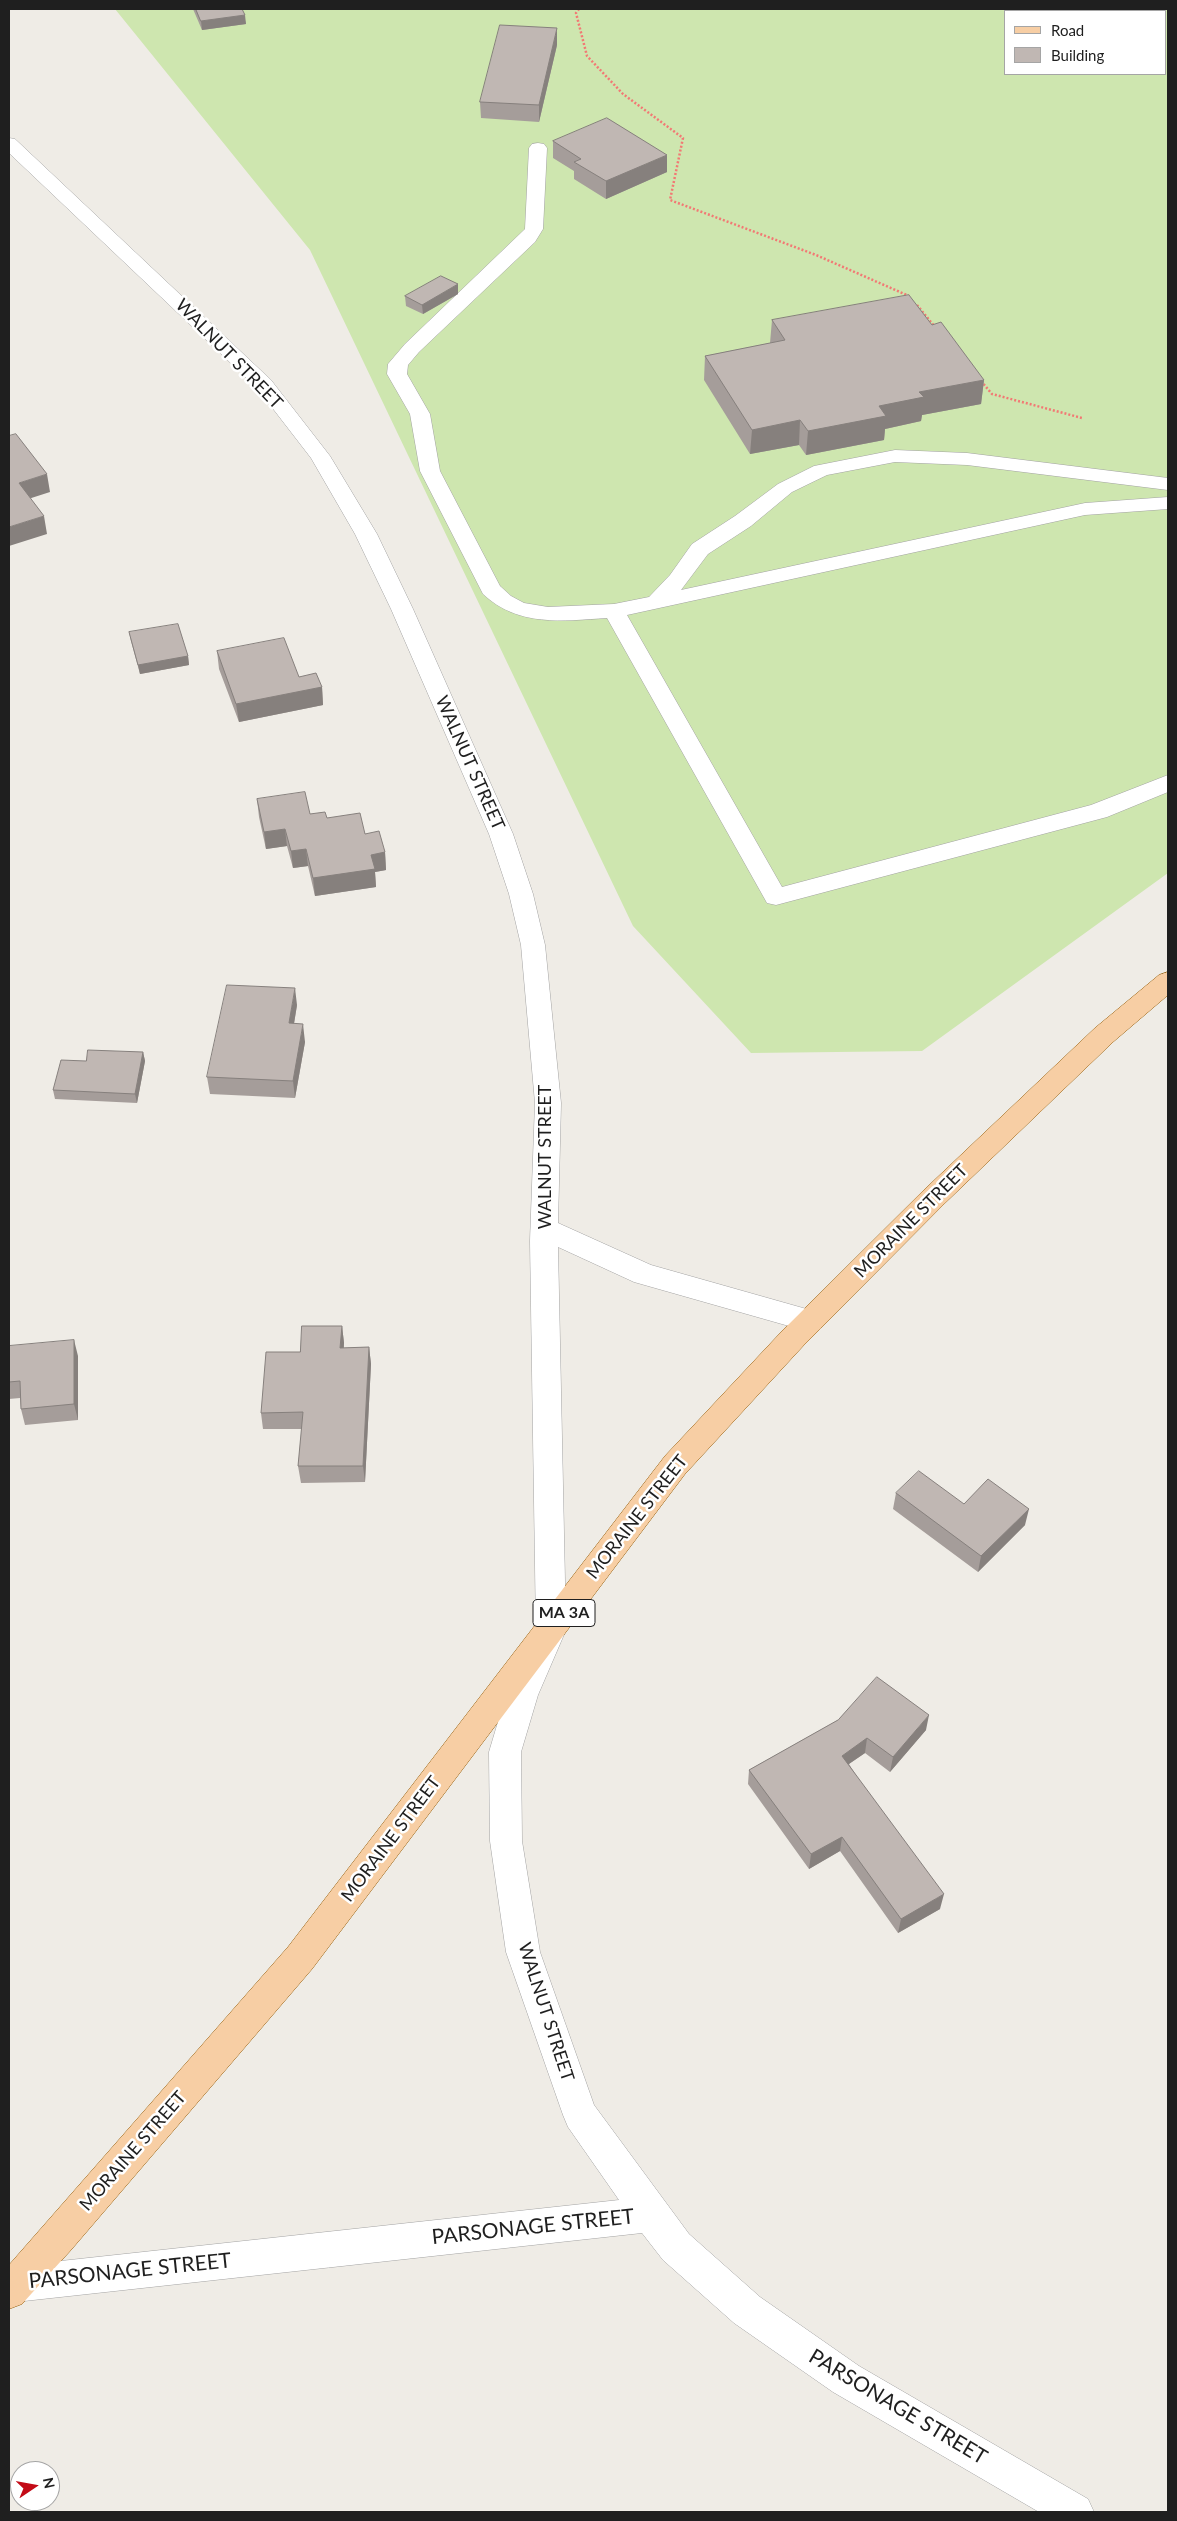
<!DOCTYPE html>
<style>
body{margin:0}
#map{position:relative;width:1177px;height:2521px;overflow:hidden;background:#efece6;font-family:Lato,sans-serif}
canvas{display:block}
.frame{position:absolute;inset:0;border:10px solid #1f1f1f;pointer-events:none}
.legend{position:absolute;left:1004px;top:10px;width:162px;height:65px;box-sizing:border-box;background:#fff;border:1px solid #a5a5a5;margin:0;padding:6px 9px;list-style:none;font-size:15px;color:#1f1f1f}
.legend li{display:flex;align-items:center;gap:10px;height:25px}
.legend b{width:25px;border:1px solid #a5a5a5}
.north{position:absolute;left:10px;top:2461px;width:50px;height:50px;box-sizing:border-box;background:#fff;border:1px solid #a5a5a5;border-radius:50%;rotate:78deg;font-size:14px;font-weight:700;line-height:20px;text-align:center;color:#1f1f1f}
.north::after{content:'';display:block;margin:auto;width:18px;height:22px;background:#c30b17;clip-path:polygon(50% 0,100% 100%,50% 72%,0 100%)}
</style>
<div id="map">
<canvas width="1177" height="2521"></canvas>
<div class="frame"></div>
<ul class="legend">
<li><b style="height:6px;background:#f7cea4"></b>Road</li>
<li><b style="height:14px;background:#c0b7b3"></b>Building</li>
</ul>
<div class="north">N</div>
</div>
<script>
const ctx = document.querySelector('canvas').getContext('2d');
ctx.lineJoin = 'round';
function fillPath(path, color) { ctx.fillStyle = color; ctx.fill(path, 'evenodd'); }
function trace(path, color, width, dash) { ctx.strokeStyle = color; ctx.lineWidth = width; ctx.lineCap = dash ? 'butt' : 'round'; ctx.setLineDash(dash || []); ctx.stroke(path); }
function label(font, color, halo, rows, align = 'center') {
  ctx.font = font + ' Lato,sans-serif'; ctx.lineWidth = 5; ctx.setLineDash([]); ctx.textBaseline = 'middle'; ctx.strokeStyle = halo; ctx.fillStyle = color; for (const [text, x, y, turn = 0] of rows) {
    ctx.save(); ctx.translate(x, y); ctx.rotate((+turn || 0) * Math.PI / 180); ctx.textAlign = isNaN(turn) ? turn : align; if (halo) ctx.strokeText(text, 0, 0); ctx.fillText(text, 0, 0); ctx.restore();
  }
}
fillPath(new Path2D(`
 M115,9h1053v864l-246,178 -171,2 -118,-127 -323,-676zM1006,11h160v63h-160z`), '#cee6af');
const service = new Path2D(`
 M538,143l6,1 3,4 -4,81 -8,13 -116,110 -11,13 -1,9 23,40 10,57 60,115 11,10 13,7 24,4 66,-3 35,-7 21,-22 22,-31 43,-28 43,-32 36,-18 81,-16 72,3 201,25v12l-201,-25 -72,-3 -68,13 -35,17 -41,34 -43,28 -27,36 404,-87 83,-6v12l-83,6 -458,100 155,272 309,-82 77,-30v17l-61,25 -331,88 -9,-2 -160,-285c-44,3 -89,9 -124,-24l-63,-123 -10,-57 -23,-40 1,-10 17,-20 120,-115 4,-81 3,-4z`);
const minor = new Path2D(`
 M9,138l6,1 256,241 59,76 47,78 36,75 100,225 20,60 12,51 16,158 -3,120 93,42 159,45 10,3 4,8 -4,8 -10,3 -176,-50 -76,-35 8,383 -28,65 -17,57 1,89 18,111 54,153 95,129 71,63 99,69 229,133 6,13h-55l-206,-120 -99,-69 -71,-63 -21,-27 -627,69 -6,-3v-30l6,-3 604,-66 -51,-73 -5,-12 -57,-163 -16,-111 -1,-89 17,-57 30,-65 -6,-389 5,-138 -14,-158 -12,-51 -20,-60 -98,-225 -36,-75 -44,-76 -54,-70 -248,-235z`);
const primary = new Path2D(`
 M1168,972v23l-55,47 -169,162 -140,141 -119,129 -373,495 -241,281 -49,54 -13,5v-44l279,-318 377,-491 119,-127 140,-139 171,-162 64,-53z`);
trace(service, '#a3a3a3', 1);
trace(minor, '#a3a3a3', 1);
trace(primary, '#925c09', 1);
trace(new Path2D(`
 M579,9l-3,4 11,43 36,38 60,44 -13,62 146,55 93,41
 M917,305l18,22
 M981,381l11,13 90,24`), '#f27974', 2.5, [2, 2]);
fillPath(service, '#fff');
fillPath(minor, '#fff');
fillPath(primary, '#f7cea4');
fillPath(new Path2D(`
 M193,9h49l4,15 -44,6z
 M557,45l-18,77 -58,-4 -1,-16z
 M553,141l114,31 -61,27 -32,-20v-8l-21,-13z
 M458,294l-35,20 -17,-8 -1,-10z
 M772,320l212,60 -3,24 -59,11 -1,6 -36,8 -1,11 -78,15 -7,-10 -49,9 -46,-74 1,-24 65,-13z
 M129,632l59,24 1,9 -49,9 -9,-33z
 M217,651l82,26 23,10 1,18 -84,17 -20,-53z
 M257,799l53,15 17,4 58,34 1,18 -11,2 1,15 -61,9 -7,-30 -15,2 -6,-22 -21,3 -7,-32z
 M297,1005l-3,19 11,18 -10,56 -85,-4 -3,-17z
 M143,1052l2,9 -8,42 -82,-4 -2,-9 33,-29z
 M342,1326l2,17v5l25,-1 2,17 -6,118 -64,1 -3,-17 4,-37h-39l-2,-16 39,-61z
 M9,1346l69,10v64l-53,5 -4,-16 -1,-11 -11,1z
 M896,1493l129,32 -47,47 -85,-63z
 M838,1720l88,10 -36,42 -25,-19 -16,11 91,145 -42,24 -58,-82 -31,18 -61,-85 1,-14z`), '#a59d9a');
fillPath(new Path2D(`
 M245,15l1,9 -44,6 -1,-9z
 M557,28v17l-18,77v-17z
 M667,155v17l-61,27v-18z
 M458,284v10l-35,20 -1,-9z
 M984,380l-3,24 -59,11 -1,6 -36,8 -1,11 -78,15 2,-24 111,-39z
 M800,420l-1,25 -49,9 2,-24z
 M47,474l3,18 -28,9 -3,-18z
 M44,516l3,18 -38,12v-19z
 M188,656l1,9 -49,9 -2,-9z
 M322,687l1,18 -84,17 -3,-18z
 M285,829l2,17 -21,3 -2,-17z
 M306,849l2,17 -15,2 -2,-17z
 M385,852l1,18 -11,2 1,15 -61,9 -2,-18 58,-23z
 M295,988l2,17 -6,36 -2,-18z
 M303,1024l2,18 -10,56 -2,-17z
 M143,1052l2,9 -8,42 -2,-9z
 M342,1326l2,17 -2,22 -2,-17z
 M74,1340l4,16v64l-4,-16z
 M369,1347l2,17 -6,118 -2,-16z
 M1029,1509l-4,16 -47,47 3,-16z
 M929,1715l-3,15 -36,42 3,-15z
 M867,1738l-2,15 -25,17 2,-14z
 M842,1837l-2,14 -31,18 2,-15z
 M944,1894l-4,15 -42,24 3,-14z`), '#86807d');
const building = new Path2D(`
 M196,9h46l3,6 -44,6z
 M500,25l57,3 -18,77 -59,-3z
 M607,118l60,37 -61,26 -32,-19 7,-3 -28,-18z
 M441,276l17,8 -36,21 -17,-9z
 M909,295l23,30 9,-3 43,58 -65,12 5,5 -45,9 7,10 -78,15 -8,-11 -48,10 -47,-74 80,-16 -13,-20z
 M16,434l31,40 -28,9 25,33 -35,11v-91z
 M178,624l10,32 -50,9 -9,-33z
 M284,638l15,39 17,-4 6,14 -86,17 -19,-53z
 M305,792l5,22 15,-2 2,6 33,-5 5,21 14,-3 6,21 -14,3 4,14 -62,9 -7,-29 -15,2 -6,-22 -21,3 -7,-33z
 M227,985l68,3 -6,35 14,1 -10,57 -86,-4z
 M88,1050l55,2 -8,42 -82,-4 8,-30 25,1z
 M302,1326h40l-2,22 29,-1 -6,119h-65l5,-54 -42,1 5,-61h34z
 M74,1340v64l-53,5 -1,-28 -11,1v-36z
 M919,1471l45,33 24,-25 41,30 -48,47 -85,-63z
 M877,1677l52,38 -36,42 -26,-19 -25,18 102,138 -43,25 -59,-82 -31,17 -62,-84 89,-50z`);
fillPath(building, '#c0b7b3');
trace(building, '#86807d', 1);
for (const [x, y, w] of [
 [564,1613,62]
]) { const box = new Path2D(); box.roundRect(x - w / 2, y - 13.5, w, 27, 4); ctx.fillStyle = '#fff'; ctx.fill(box); trace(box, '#1f1f1f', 1); }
label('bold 16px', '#1f1f1f', null, [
 ["MA 3A",564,1613]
]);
label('18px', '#1f1f1f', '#fff', [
 ["WALNUT STREET",229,354,46],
 ["WALNUT STREET",470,763,66],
 ["WALNUT STREET",545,1157,-90],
 ["MORAINE STREET",911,1221,-45],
 ["MORAINE STREET",637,1517,-52],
 ["MORAINE STREET",391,1839,-53],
 ["WALNUT STREET",546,2012,72],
 ["MORAINE STREET",133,2151,-49]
]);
label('21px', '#1f1f1f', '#fff', [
 ["PARSONAGE STREET",533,2227,-6],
 ["PARSONAGE STREET",130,2271,-6],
 ["PARSONAGE STREET",898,2407,31]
]);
</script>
